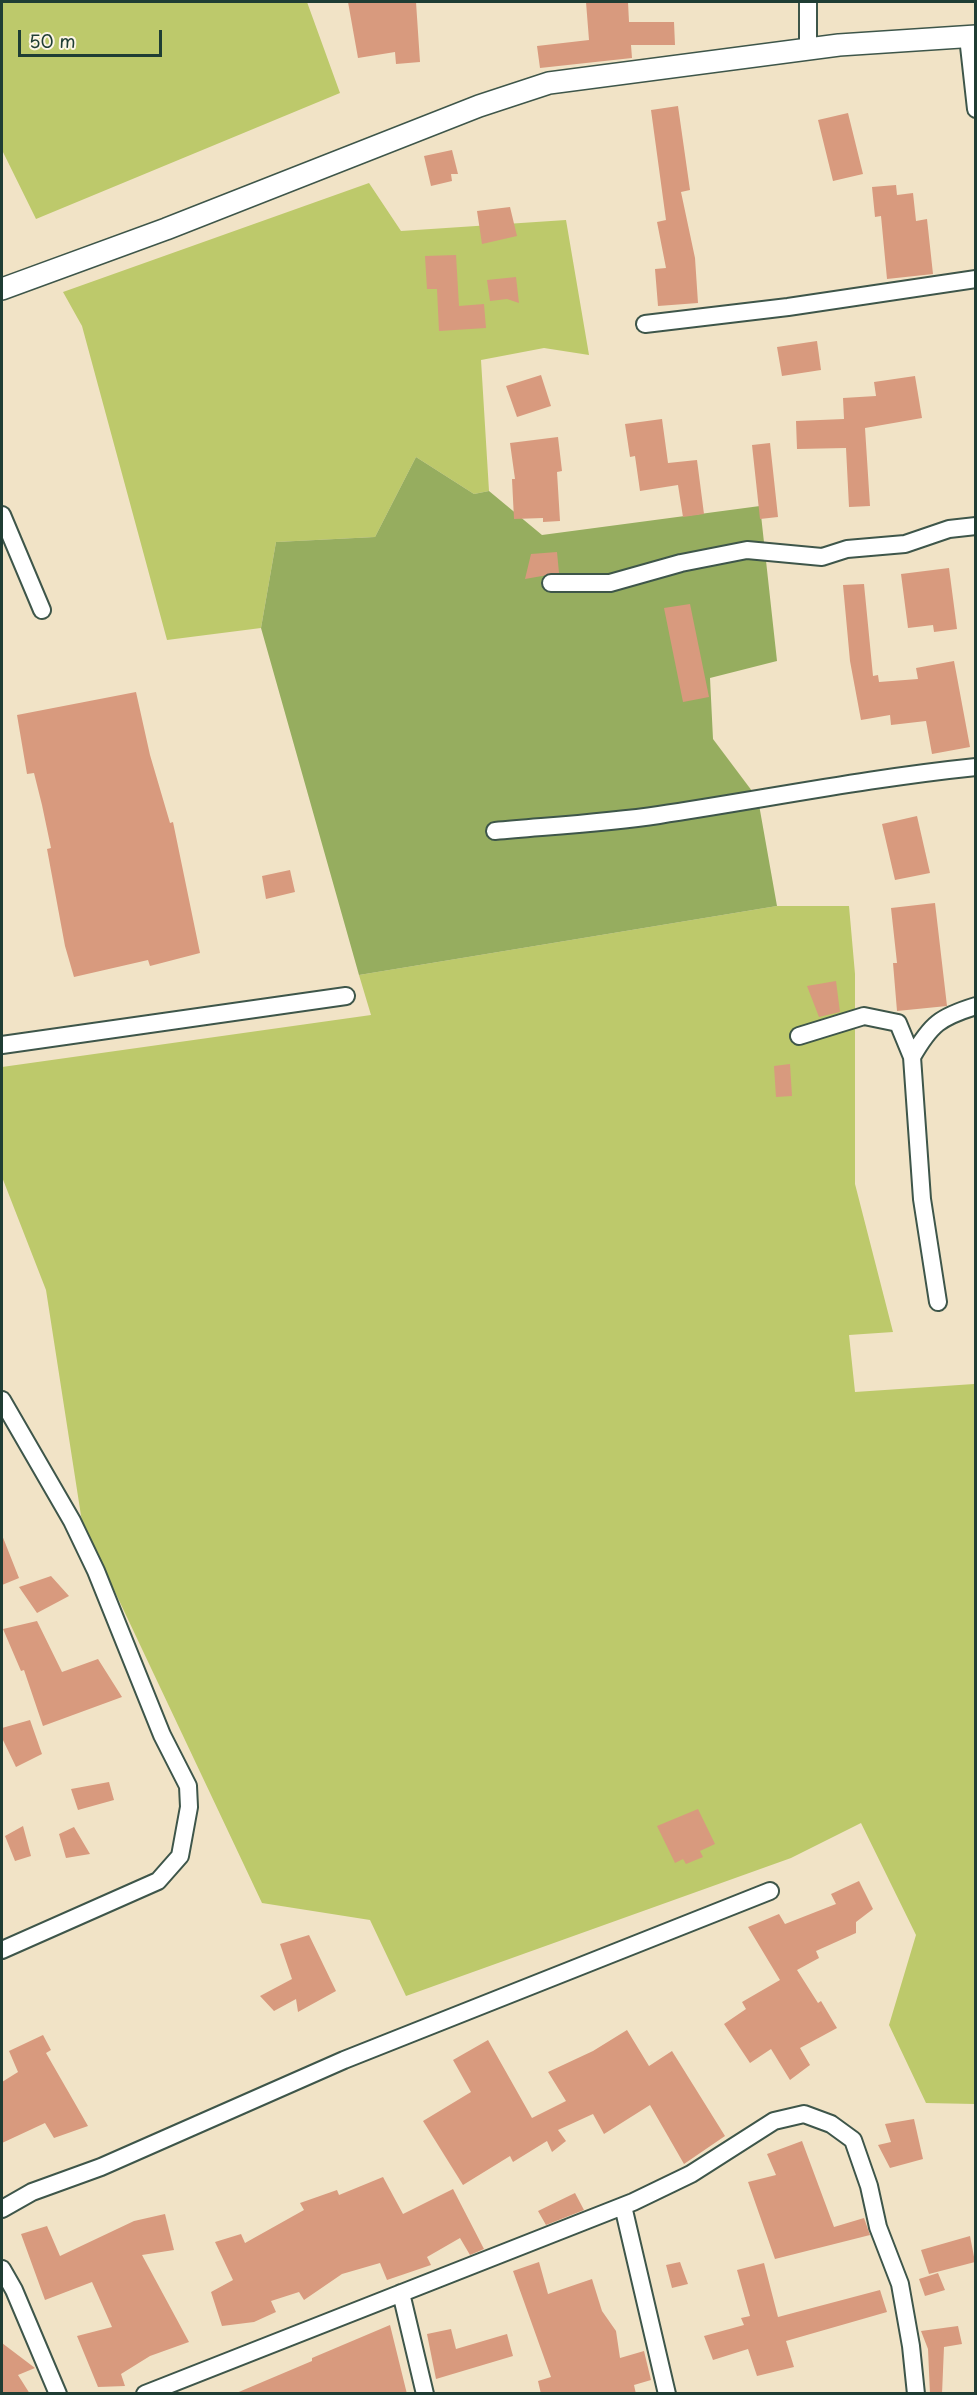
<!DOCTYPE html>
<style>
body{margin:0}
#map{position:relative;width:977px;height:2395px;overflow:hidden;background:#f1e3c6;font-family:"Playpen Sans",sans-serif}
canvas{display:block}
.frame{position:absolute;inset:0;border:3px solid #1f3d34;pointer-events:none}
.scale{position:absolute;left:18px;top:30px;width:144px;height:27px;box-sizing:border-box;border:3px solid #1f3d34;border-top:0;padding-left:8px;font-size:18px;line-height:21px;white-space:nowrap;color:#1f3d34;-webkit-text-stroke:4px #fcf5e5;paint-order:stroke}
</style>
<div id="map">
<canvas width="977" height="2395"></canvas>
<div class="frame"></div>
<div class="scale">50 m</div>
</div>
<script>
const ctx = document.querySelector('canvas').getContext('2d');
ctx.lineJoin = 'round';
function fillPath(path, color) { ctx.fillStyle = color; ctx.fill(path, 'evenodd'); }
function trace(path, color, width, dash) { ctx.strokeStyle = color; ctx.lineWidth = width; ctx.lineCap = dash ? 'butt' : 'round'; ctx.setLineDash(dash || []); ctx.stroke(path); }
fillPath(new Path2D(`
 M2,2h305l33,91 -304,126 -34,-69z
 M369,183l32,48 165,-11 23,135 -45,-7 -63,12 8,131 -15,3 -58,-37 -41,80 -99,5 -15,86 -94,12 -85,-314 -19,-34z
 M777,906h72l6,68v210l38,148 -44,3 6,57 119,-8 1,720 -49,-1 -37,-78 27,-90 -55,-112 -70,35 -385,138 -36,-76 -108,-17 -180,-381 -36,-232 -44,-113v-110l369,-52 -12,-40z`), '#bdc96b');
fillPath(new Path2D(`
 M416,457l58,37 15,-3 53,44 218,-29 17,155 -67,17 3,61 45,60 19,107 -418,69 -98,-347 15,-86 99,-5z`), '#96ad5f');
fillPath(new Path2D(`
 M348,2h68l4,60 -24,2 -1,-12 -37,6z
 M586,2h42l1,20h45l1,23h-44l1,13 -92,10 -3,-22 52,-6z
 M678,106l12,84 -9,2 14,66 3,45 -40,3 -3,-37 11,-1 -9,-46 9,-2 -15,-110z
 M848,113l15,61 -30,7 -15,-61z
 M452,150l6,24h-7l1,7 -21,5 -7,-30z
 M896,185l1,10 16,-2 3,28 11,-2 6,55 -46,5 -6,-63 -6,1 -3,-30z
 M510,207l7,29 -35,8 -5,-33z
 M456,255l3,51 25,-2 2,24 -47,3 -2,-42h-10l-2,-33z
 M516,277l3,26 -12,-4 -17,2 -3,-21z
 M817,341l4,29 -39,6 -5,-29z
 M541,375l10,31 -34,11 -11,-31z
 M915,376l7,42 -57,10 5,78 -21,1 -3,-59 -49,1 -1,-28 48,-2 -1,-21 33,-2 -2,-14z
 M662,419l6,44 29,-3 7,54 -21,3 -5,-32 -38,6 -5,-35 -5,1 -5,-33z
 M558,437l4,34 -5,1 3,49 -17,1v-4l-29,1 -2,-40h3l-5,-36z
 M770,443l8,74 -18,2 -8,-74z
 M557,552l2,21 -34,6 6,-25z
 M949,568l8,61 -23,3 -1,-7 -25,3 -7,-54z
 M864,584l9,92 5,-1 1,7 39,-3 -2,-11 38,-7 16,86 -38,7 -6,-33 -35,4 -1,-10 -29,5 -11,-59 -7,-76z
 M690,604l19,93 -26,5 -19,-94z
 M136,692l14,63 20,68 3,-1 27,131 -50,13 -2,-6 -74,17 -9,-31 -18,-97 4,-1 -9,-43 -8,-32 -7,1 -10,-59z
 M917,816l13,57 -35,7 -13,-56z
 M290,870l5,22 -29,7 -4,-23z
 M935,903l12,103 -50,5 -4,-48h4l-6,-55z
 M836,981l4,31 -21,5 -12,-31z
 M790,1064l2,32 -16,1 -2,-31z
 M2,1535l17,43 -17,7z
 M51,1576l18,20 -32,17 -18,-26z
 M37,1621l25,51 36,-13 24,38 -79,29 -19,-56 -3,1 -18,-42z
 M30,1720l12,34 -26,13 -14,-29v-10z
 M109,1782l5,18 -36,10 -7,-21z
 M698,1809l17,35 -15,7 3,6 -17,7 -3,-5 -8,4 -18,-37z
 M23,1826l8,30 -16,5 -10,-25z
 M74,1827l16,27 -24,4 -7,-24z
 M859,1881l14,28 -17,13v11l-40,18 3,7 -22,12 21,33 3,-2 16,27 -37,20 10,17 -20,15 -19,-31 -21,14 -26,-39 22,-15 -4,-7 38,-22 -32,-53 31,-13 6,10 51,-20 -5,-10z
 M309,1935l27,56 -38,21 -2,-13 -22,12 -14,-15 32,-17 -12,-35z
 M627,2030l22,36 23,-15 53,85 -41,28 -34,-59 -46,29 -11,-20 -35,16 8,11 -14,11 -5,-11 -34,21 -3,-6 -47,29 -40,-64 48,-29 -18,-32 35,-20 44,78 34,-17 -18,-29 45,-21z
 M43,2035l8,15 -5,3 42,73 -34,12 -9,-15 -43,20v-61l16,-10 -9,-21z
 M914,2119l9,40 -33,9 -12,-23 13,-3 -6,-18z
 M802,2141l32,86 30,-9 6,17 -95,24 -27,-77 28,-7 -9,-21z
 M383,2177l20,37 50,-25 31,60 -14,6 -10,-17 -33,19 4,8 -44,15 -7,-17 -38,11 -38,26 -5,-8 -28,9 5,11 -22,10 -32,4 -11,-34 22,-12 -18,-38 26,-8 4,9 59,-33 -4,-7 37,-13 2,5z
 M575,2193l9,17 -38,15 -8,-14z
 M165,2214l9,36 -32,5 47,87 -39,14 -29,18 4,12 -27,1 -21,-51 35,-9 -20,-45 -47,18 -24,-66 26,-8 13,30 74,-35z
 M970,2236l5,26 -46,12 -8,-24z
 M539,2262l9,32 44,-15 10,32 14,20 4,27 24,-7 7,29 -17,5 2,9h-95l-3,-13 13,-4 -38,-106z
 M680,2262l8,22 -16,4 -6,-23z
 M764,2263l14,54 102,-27 7,22 -101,29 8,26 -37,9 -9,-27 -35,11 -9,-24 40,-11 -3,-7 9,-2 -13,-46z
 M938,2273l7,17 -20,6 -6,-17z
 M390,2325l17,69h-173l78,-33v-3z
 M958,2326l4,18 -18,3 -2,47h-12l-2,-45 -7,-18z
 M451,2329l5,20 51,-15 6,22 -77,23 -9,-45z
 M2,2343l33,25 -17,7 12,19h-28z`), '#d89a7e');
const minor = new Path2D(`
 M808,2v48
 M968,37l8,72
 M645,324l143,-17 188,-28
 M2,515l40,95
 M551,583h59l71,-20 66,-13 75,7 25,-8 58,-5 44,-15 27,-3
 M495,831c55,-5 110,-8 164,-16 106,-16 210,-37 317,-48
 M799,1036l65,-20 34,7 14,34
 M2,1045l344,-49
 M938,1302l-16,-103 -10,-142c19,-33 28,-40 64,-51
 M2,1400l70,121 24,50 66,164 26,51 1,21 -9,49 -22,25 -156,69
 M623,2206l44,188
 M2,2209l30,-17 69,-25 243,-107 426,-169
 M2,2269l12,21 44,104
 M401,2293l24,101
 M145,2394l488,-192 58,-28 83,-53 30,-7 27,10 22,16 16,46 9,41 22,57 11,62 5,48`);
const tertiary = new Path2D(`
 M2,289l164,-60 313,-123 70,-23 290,-38 137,-9`);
trace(minor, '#3e564a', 20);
trace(tertiary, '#3e564a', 24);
trace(minor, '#fff', 16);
trace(tertiary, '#fff', 21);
</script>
